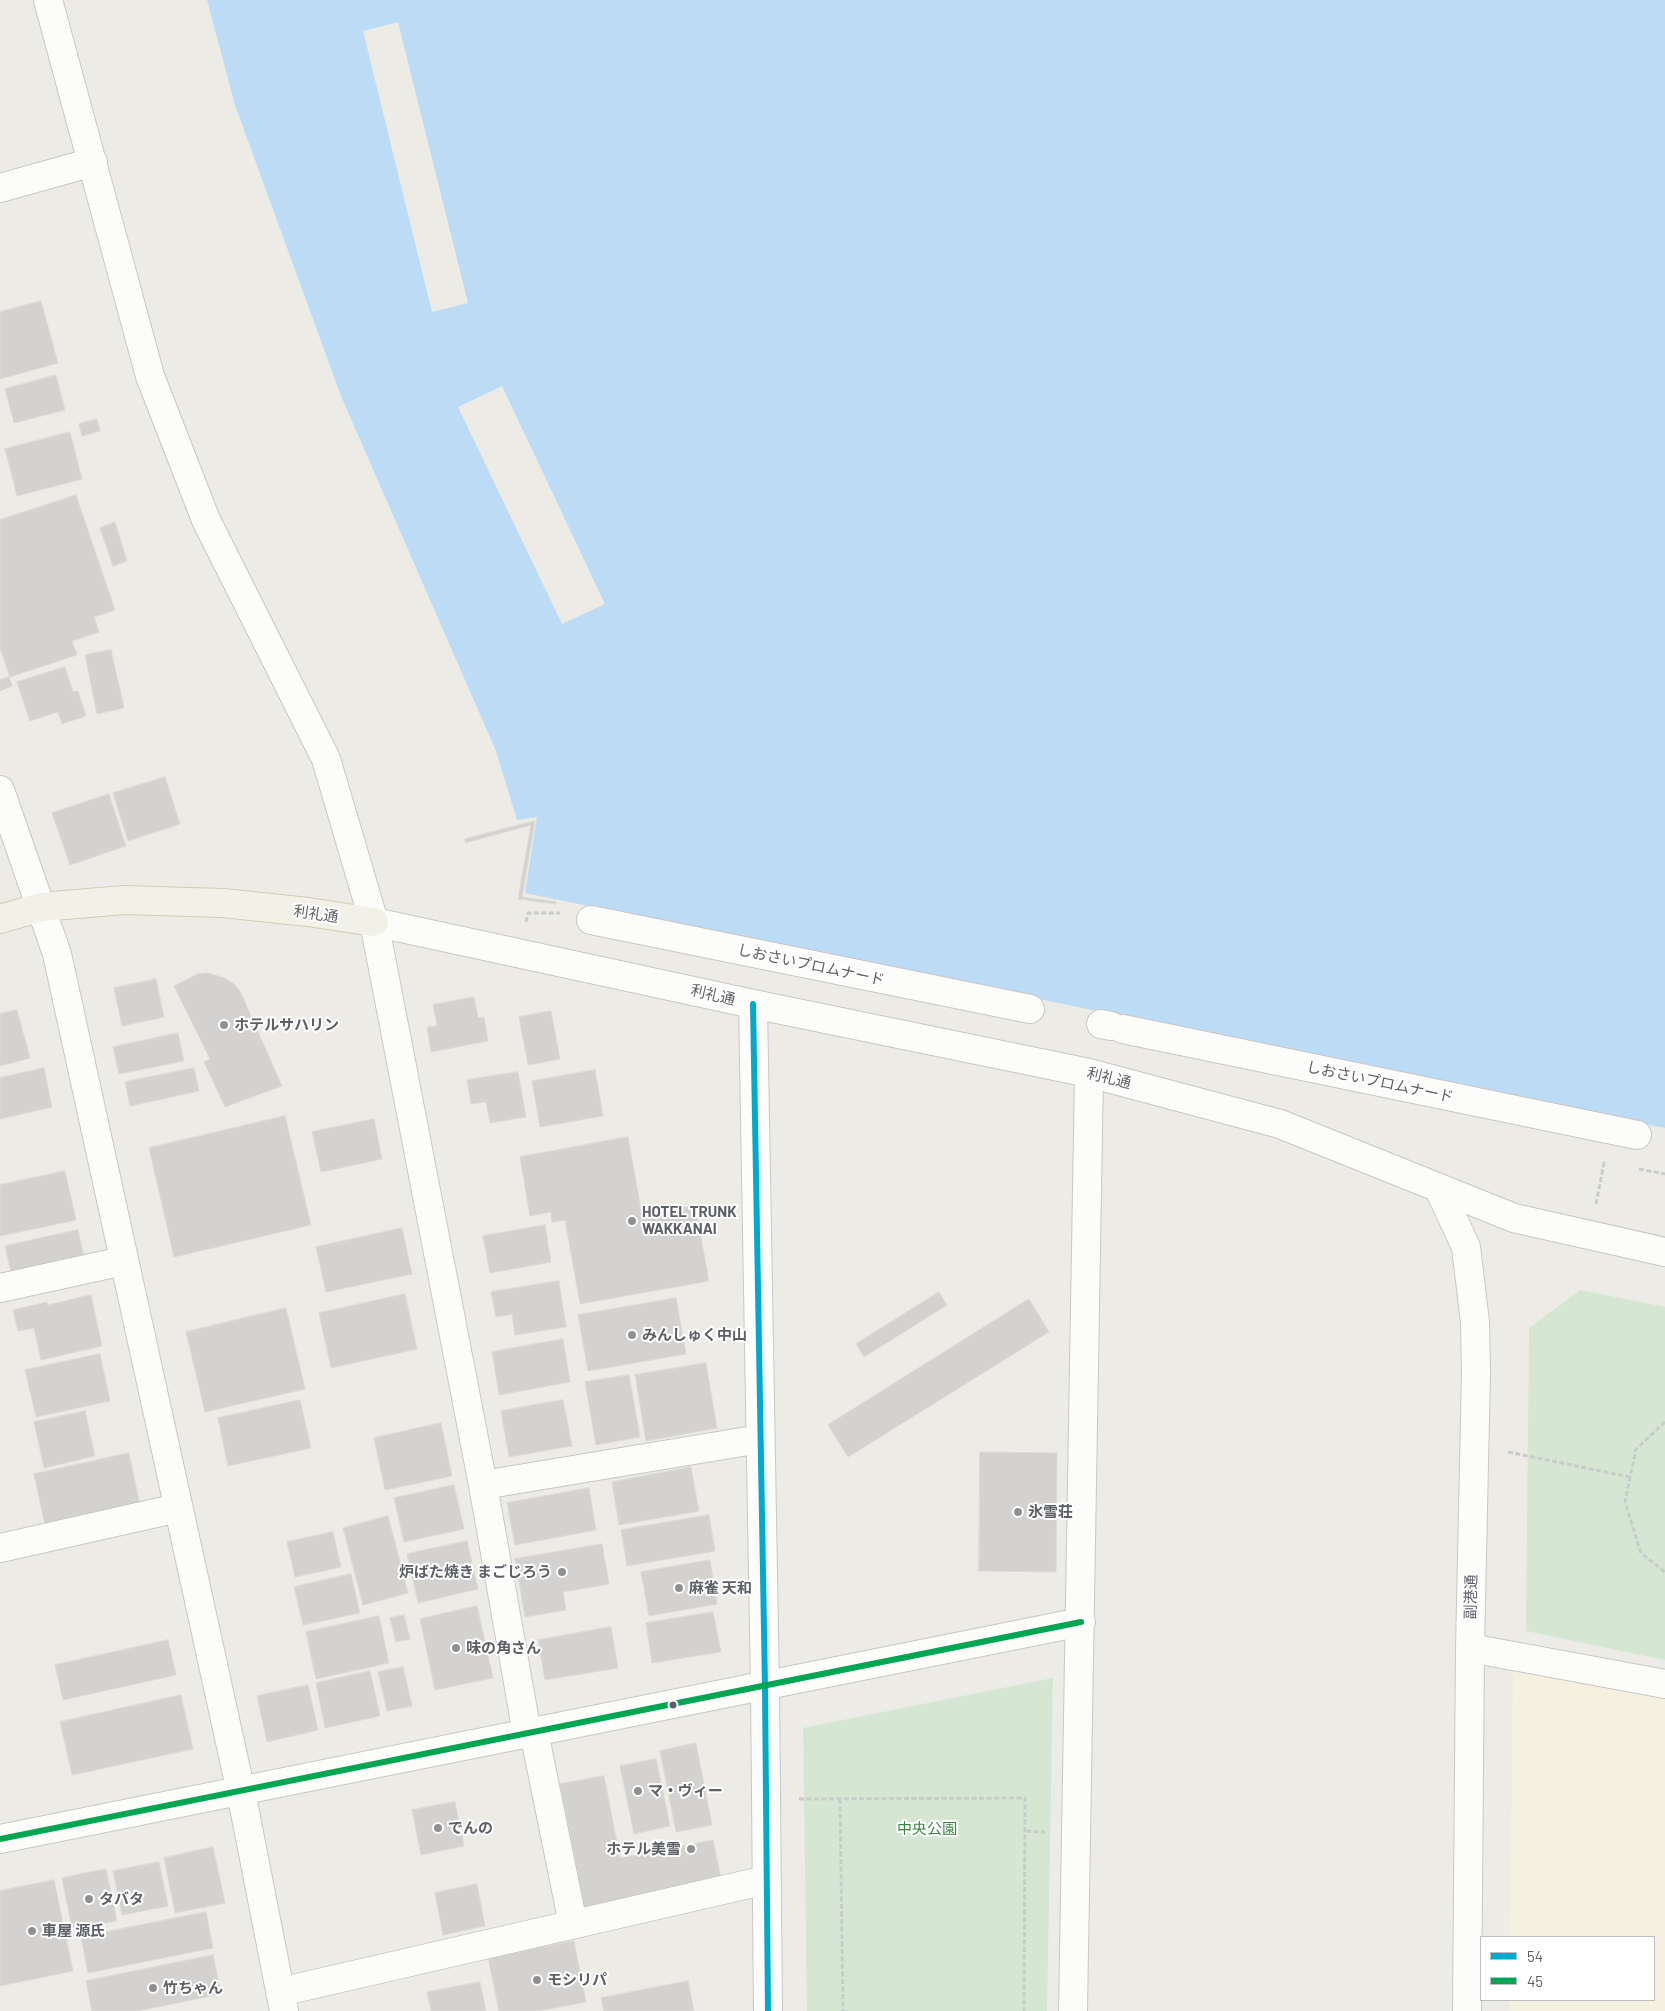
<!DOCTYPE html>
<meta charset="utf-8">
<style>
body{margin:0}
#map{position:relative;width:1665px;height:2011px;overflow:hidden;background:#ecebe6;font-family:Barlow,sans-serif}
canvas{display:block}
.legend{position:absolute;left:1480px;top:1936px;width:175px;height:65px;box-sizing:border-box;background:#fff;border:1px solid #bebfc1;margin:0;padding:6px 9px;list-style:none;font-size:15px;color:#5c5f64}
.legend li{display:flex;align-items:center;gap:10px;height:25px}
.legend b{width:25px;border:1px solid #bebfc1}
</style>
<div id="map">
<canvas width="1665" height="2011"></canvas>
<ul class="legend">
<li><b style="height:6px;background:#00a9ce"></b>54</li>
<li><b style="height:6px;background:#00a651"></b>45</li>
</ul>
</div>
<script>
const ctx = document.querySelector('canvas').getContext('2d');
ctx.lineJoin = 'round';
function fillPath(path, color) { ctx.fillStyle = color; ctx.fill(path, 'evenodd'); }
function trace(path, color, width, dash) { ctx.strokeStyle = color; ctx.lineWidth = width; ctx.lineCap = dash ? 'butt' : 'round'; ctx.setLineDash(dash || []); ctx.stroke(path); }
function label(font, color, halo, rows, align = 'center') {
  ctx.font = font + ' Barlow,"Noto Sans JP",sans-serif'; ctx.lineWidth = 4; ctx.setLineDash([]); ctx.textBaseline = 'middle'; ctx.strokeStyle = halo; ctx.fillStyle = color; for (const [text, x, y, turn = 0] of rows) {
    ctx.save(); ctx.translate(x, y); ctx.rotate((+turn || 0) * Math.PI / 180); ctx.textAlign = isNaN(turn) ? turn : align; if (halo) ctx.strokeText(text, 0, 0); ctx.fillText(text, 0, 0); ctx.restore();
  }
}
fillPath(new Path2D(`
 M1513,1664l152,31v316h-156v-11h145v-63h-144z`), '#f5f1e0');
fillPath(new Path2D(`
 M1580,1290l85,17v353l-139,-29 3,-303z
 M1053,1678l-6,333h-240l-4,-283z`), '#d5e7d3');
fillPath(new Path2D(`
 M207,0h1458v1128l-1140,-235 12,-76 -20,3 -21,-69 -155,-355 -106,-291z`), '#bcdbf5');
fillPath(new Path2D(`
 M398,22l70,281 -36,9 -69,-281z
 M502,386l103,218 -43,20 -104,-217z`), '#ecebe6');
const building = new Path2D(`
 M41,301l17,62 -58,16v-67z
 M56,375l9,35 -51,13 -9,-34z
 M97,419l3,12 -18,5 -3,-12z
 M70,432l12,47 -65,17 -12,-47z
 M76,495l39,115 -21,7 5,15 -27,9 5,14 -67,22 -10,-29v-128z
 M115,522l12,39 -14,5 -13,-38z
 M111,650l13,58 -27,6 -12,-59z
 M65,667l8,25 5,-1 8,25 -24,8 -4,-12 -28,9 -13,-39z
 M9,677l3,9 -12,5v-11z
 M165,777l15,47 -52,17 -15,-48z
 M109,794l17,52 -56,19 -18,-52z
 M535,821l-13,76 34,5v2l-38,-5 13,-74 -66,18v-4z
 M208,973l17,5 8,5 7,8 42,95 -57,21 -21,-45 6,-3 -36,-73 24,-12z
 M156,979l8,38 -42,9 -8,-38z
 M474,997l4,21 6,-1 4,24 -57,11 -4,-25 10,-1 -4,-21z
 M17,1010l13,48 -30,8v-52z
 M551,1011l9,48 -32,6 -9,-48z
 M178,1033l6,28 -65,13 -6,-27z
 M44,1068l8,39 -52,12v-41z
 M194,1068l5,23 -69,15 -5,-24z
 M595,1070l8,46 -63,11 -8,-46z
 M518,1072l8,45 -36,6 -4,-21 -15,2 -4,-24z
 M285,1116l26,109 -137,32 -25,-109z
 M374,1119l8,40 -61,13 -9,-40z
 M628,1137l14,78 53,-10 14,76 -129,23 -15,-84 -13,2 -1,-10 -21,4 -10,-59z
 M65,1171l11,49 -76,16v-51z
 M545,1225l6,37 -61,11 -7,-37z
 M402,1228l10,46 -86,18 -10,-45z
 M78,1230l7,31 -73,16 -7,-31z
 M559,1281l7,46 -51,8 -3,-21 -16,3 -5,-25z
 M939,1292l8,13 -83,52 -8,-13z
 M405,1294l12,55 -86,19 -12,-55z
 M91,1295l11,51 -61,14 -7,-32 -16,3 -5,-21 34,-8v3z
 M676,1298l10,56 -98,17 -10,-56z
 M1029,1299l20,33 -201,125 -20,-32z
 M286,1308l19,81 -100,23 -19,-80z
 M563,1339l7,43 -71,13 -7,-43z
 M100,1354l10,47 -74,16 -11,-47z
 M706,1363l11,65 -71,13 -11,-66z
 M629,1375l11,62 -44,8 -11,-63z
 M300,1400l11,48 -83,18 -10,-48z
 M563,1400l9,46 -63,11 -8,-46z
 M85,1411l10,45 -51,12 -10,-46z
 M441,1423l11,53 -67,14 -11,-52z
 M980,1452l77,1 -1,119 -77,-1z
 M129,1453l11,52 -95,20 -11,-51z
 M691,1467l8,44 -80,14 -7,-43z
 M454,1485l10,44 -60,13 -10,-44z
 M589,1488l7,42 -81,15 -8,-42z
 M709,1515l6,36 -88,15 -6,-36z
 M388,1516l20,77 -45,12 -20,-77z
 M333,1532l8,35 -46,10 -8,-35z
 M467,1541l11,48 -60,14 -11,-49z
 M602,1544l7,40 -46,8 3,18 -41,7 -10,-58z
 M710,1560l7,44 -68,12 -8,-44z
 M351,1574l9,39 -57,12 -9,-38z
 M477,1606l16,72 -58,12 -15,-71z
 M713,1612l8,40 -69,11 -6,-40z
 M404,1615l6,24 -14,3 -6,-24z
 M379,1616l10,47 -73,16 -10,-47z
 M611,1627l7,41 -73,12 -7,-40z
 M168,1640l8,35 -113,25 -8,-35z
 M403,1667l9,39 -25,5 -9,-39z
 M370,1671l10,45 -55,12 -9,-45z
 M308,1685l10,45 -51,12 -10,-46z
 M181,1695l12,54 -121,26 -12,-53z
 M696,1743l16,82 -36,7 -16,-81z
 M656,1759l14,67 -36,8 -14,-68z
 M604,1776l16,82 93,-18 9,43 -137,26 -25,-125z
 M455,1802l9,44 -43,9 -9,-45z
 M213,1847l12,56 -50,10 -11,-55z
 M159,1862l9,44 -46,9 -9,-44z
 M106,1869l11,52 -45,8 -10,-51z
 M54,1880l19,91 -73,15v-95z
 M477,1884l8,42 -42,9 -8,-42z
 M206,1912l7,36 -125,25 -7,-36z
 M574,1941l12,61 -47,9h-40l-11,-54z
 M213,1955l8,39 -83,17h-46l-6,-30z
 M688,1981l6,30h-90l-3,-13z
 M480,1982l6,29h-55l-4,-19z`);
fillPath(building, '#d3d2d0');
trace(building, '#dbdad6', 1);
const minor = new Path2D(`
 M48,0l102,376 56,144 120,239 48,163 109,563 44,248
 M0,188l93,-26
 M0,790l57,164 184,838 43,219
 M591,920l439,89
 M374,922l379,82 336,69 191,51 234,94 151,34
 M753,1004l12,683 3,324
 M1101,1024l10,2
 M1123,1029l514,106
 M1439,1189l27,58 9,75 1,51 -6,275 -3,363
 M0,1288l123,-27
 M483,1485l277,-46
 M0,1548l178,-40
 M1470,1648l195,36
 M534,1732l39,192
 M0,1839c361,-71 721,-144 1081,-217
 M280,1992l486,-112
 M1073,2011l16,-938`);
const major = new Path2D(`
 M0,919l41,-12 83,-7 99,3 85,9 66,10`);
trace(minor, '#c8c7c7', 30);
trace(major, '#d3ccb5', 30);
trace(new Path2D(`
 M526,922l2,-9h32
 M1639,1169l26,5
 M1596,1204l8,-41h1
 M1665,1422l-29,27 -11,53 16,51 24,19
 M1508,1452l122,25
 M799,1799l226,-1 -1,213
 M840,1799l3,212
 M1026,1831l19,1`), '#c9cccb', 3, [5, 2.5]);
trace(minor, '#fcfcfb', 28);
trace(major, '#f2f1e8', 28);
trace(new Path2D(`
 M753,1004l12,683 3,324`), '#00a9ce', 6);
trace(new Path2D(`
 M0,1839c361,-71 721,-144 1081,-217`), '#00a651', 6);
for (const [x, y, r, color] of [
 [224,1025,5,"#8e9092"],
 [632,1221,5,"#8e9092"],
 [632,1335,5,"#8e9092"],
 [1018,1512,5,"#8e9092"],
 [562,1572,5,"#8e9092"],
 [679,1588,5,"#8e9092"],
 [456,1648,5,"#8e9092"],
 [673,1705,4.5,"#5c5f64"],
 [638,1791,5,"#8e9092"],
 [438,1828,5,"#8e9092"],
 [691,1849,5,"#8e9092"],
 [89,1899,5,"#8e9092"],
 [32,1931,5,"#8e9092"],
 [537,1980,5,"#8e9092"],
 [153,1988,5,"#8e9092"]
]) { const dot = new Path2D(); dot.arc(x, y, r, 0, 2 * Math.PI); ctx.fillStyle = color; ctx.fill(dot); trace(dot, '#fff', 2); }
label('15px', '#5c5f64', '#fff', [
 ["利礼通",316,914,8],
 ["しおさいプロムナード",811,965,12],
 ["利礼通",713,995,13],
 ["利礼通",1109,1078,14],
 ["しおさいプロムナード",1380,1082,12],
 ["副港通",1471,1597,-89]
]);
label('bold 15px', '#5c5f64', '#fff', [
 ["ホテルサハリン",234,1025],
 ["HOTEL TRUNK",642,1212],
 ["WAKKANAI",642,1229],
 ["みんしゅく中山",642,1335],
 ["氷雪荘",1028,1512],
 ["炉ばた焼き まごじろう",552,1572,"right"],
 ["麻雀 天和",689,1588],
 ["味の角さん",466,1648],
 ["マ・ヴィー",648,1791],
 ["でんの",448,1828],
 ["ホテル美雪",681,1849,"right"],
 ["タバタ",99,1899],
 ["車屋 源氏",42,1931],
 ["モシリパ",547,1980],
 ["竹ちゃん",163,1988]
], 'left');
label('15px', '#3a8640', '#fff', [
 ["中央公園",927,1829]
]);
</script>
